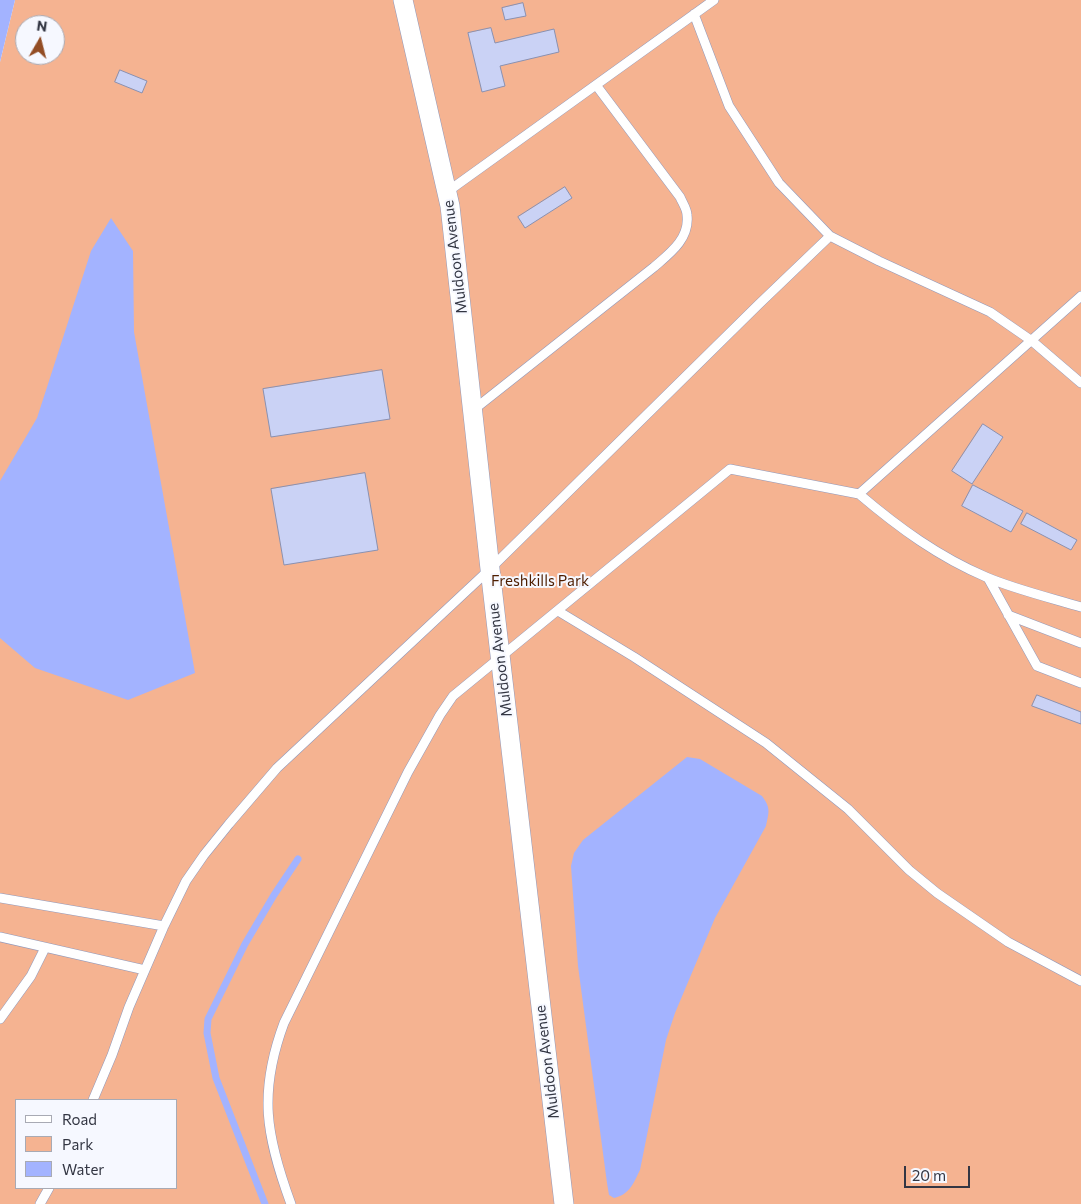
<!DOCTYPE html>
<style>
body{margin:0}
#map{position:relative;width:1081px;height:1204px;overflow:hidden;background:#f6f8ff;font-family:Commissioner,sans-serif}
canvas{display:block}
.legend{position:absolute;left:15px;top:1099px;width:162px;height:90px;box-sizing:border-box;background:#f6f8ff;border:1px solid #a8aab4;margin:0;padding:6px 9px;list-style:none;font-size:15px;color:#333643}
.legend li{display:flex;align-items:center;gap:10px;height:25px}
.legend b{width:25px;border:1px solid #a8aab4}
.north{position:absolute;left:15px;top:15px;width:50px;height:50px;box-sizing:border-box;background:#f6f8ff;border:1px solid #a8aab4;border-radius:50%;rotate:8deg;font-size:14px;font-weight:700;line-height:20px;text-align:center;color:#333643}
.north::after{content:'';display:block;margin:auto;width:18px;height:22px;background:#934d25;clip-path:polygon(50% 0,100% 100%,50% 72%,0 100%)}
.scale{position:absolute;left:904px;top:1166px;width:66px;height:22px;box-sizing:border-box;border:2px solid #333643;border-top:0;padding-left:6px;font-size:15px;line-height:18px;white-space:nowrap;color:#333643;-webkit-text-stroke:4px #f6f8ff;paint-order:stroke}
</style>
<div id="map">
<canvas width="1081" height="1204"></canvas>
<ul class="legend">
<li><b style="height:6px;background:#fff"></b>Road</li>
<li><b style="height:14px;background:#f5b391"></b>Park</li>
<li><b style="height:14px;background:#a3b3ff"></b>Water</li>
</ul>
<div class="north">N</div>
<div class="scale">20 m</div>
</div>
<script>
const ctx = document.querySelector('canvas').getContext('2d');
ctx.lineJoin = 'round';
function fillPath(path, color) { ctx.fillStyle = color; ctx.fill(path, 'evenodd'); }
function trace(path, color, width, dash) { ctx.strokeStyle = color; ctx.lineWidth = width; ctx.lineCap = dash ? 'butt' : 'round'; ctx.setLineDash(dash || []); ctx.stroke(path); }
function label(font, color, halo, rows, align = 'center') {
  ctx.font = font + ' Commissioner,sans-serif'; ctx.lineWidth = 4; ctx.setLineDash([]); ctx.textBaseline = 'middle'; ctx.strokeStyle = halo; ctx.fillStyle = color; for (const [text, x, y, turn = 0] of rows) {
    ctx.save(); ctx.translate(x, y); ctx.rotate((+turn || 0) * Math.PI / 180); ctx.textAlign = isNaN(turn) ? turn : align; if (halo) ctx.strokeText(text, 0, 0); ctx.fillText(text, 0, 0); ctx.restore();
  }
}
fillPath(new Path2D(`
 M15,0h1066v1204h-1081v-1142zM25,25h30v30h-30zM16,1100h160v88h-160z`), '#f5b391');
fillPath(new Path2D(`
 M0,0h15l-15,62z
 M111,218l22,33 1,81 61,341 -67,27 -93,-32 -35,-30v-157l37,-63 54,-167z
 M687,757l13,2 62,37c9,12 7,16 4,30l-51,92 -40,95 -9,27 -26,130c-7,14 -10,24 -26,28l-5,-3 -2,-12 -29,-217 -7,-100 3,-13 9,-13z`), '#a3b3ff');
trace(new Path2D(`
 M265,1204l-49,-126 -9,-45 1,-14 37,-75 29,-49 24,-36`), '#a3b3ff', 7);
const building = new Path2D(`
 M523,3l3,13 -21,4 -3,-12z
 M491,28l4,15 59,-14 5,23 -59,14 5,20 -23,6 -14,-59z
 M120,70l27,11 -5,12 -27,-11z
 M565,187l7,11 -47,30 -7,-11z
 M382,370l8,49 -119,18 -8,-48z
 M983,424l20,13 -31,47 -20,-13z
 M365,473l13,77 -94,15 -13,-76z
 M973,485l50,26 -12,21 -49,-26z
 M1027,513l50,27 -6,10 -50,-26z
 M1037,695l44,17v12l-49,-18z`);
fillPath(building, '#cad2f5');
trace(building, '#8a91b1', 1);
const service = new Path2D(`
 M694,14l35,92 50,77 51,53 49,25 111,51 42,29 49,42
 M447,192l267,-192
 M472,411l182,-144c15,-13 36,-28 33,-52 0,-6 -5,-13 -7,-18l-84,-112
 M859,494c40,34 80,63 127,83 28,12 65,21 95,30
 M988,578l49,88 44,17
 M558,611l76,46 132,86 82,66 61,61 28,23 71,49 73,39
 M1008,615l73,28
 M0,898l164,28
 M0,937l145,33
 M0,1019l31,-43 14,-28
 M93,1100l19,-45 17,-48 35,-81 22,-45 18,-26 25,-31 48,-56 213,-199 269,-265 71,-68
 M40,1204l9,-16
 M291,1204c-25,-68 -33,-111 -7,-181l124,-251 32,-57 13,-19 277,-227 129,25 222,-198`);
const minor = new Path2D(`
 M403,0l47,206 40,363 74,635`);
trace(service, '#9299ba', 10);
trace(minor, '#9299ba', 20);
trace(service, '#fff', 9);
trace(minor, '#fff', 19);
label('15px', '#333643', '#f6f8ff', [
 ["Muldoon Avenue",455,257,-97],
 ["Muldoon Avenue",500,660,-97],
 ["Muldoon Avenue",547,1062,-97]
]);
label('15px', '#4f1e00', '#f6f8ff', [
 ["Freshkills Park",540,581]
]);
</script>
